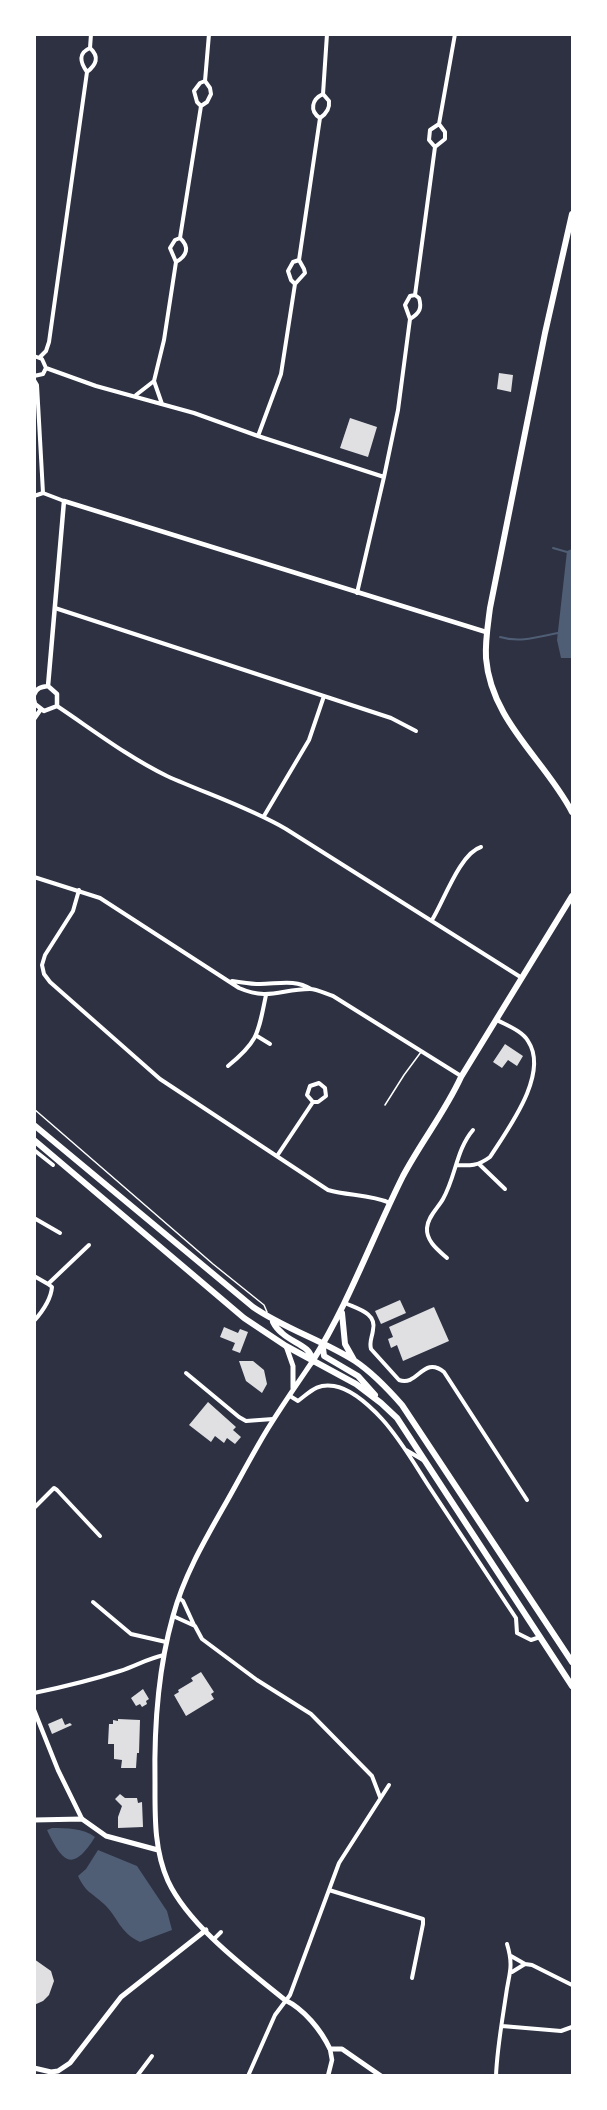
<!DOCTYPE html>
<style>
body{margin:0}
#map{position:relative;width:607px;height:2110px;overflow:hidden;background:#2d3142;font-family:Mulish,sans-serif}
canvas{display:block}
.frame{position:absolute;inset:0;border:36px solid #fff;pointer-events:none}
</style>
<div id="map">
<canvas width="607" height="2110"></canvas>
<div class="frame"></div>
</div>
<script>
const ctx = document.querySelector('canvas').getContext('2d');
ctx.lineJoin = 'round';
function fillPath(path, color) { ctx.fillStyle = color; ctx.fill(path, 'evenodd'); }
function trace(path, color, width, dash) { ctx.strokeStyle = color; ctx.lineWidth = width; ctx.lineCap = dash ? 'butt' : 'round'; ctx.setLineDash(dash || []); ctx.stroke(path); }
fillPath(new Path2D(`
 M572,549v109h-11l-4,-18 10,-89z
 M52,1828c15,0 31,0 43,9 -22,35 -32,27 -48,-7z
 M98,1850l39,16 30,45 5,19 -32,12c-21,-10 -22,-25 -36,-38 -13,-12 -18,-11 -26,-28l8,-7z`), '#4f5d75');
trace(new Path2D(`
 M553,548l14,4
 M500,637c20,6 38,0 58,-4`), '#4f5d75', 2);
fillPath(new Path2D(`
 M499,373l14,2 -2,17 -14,-3z
 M350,418l27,9 -9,30 -28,-9z
 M505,1044l18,12 -6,10 -9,-6 -6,8 -9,-6z
 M400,1300l6,13 -25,11 -6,-13z
 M434,1307l15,34 -46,20 -6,-16 -6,3 -3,-9 5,-2 -4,-10z
 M224,1327l14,6 2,-4 8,3 -8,21 -8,-3 3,-7 -15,-6z
 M239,1361h14l11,9 3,14 -5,9 -16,-12z
 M208,1402l28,25 -3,3 8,7 -6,7 -8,-6 -3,5 -9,-7 -4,6 -22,-17z
 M201,1672l13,20 -3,2 3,5 -28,17 -12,-21 5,-3 -1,-2 15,-9 -2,-3z
 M143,1689l6,10 -3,2 1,3 -5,3 -2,-3 -4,2 -5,-8z
 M62,1718l3,7 5,-2 2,2 -20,9 -4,-10z
 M118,1719l22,1 -1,33h-2l-1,15h-15l1,-8 -8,-1v-15h-6l1,-20h4v-4l5,1z
 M120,1794l5,4h12l1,5 4,-1 1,25 -25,1v-11l4,-11 -7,-7z
 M34,1959l17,12 3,10 -5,14 -6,6 -9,4z`), '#e0e0e3');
trace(new Path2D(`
 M385,1105l19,-30 17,-23
 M34,1109l179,155 51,41 3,7`), '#fff', 1.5);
trace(new Path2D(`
 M87,72c9,-7 13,-15 3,-24l1,-14
 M201,106l-4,-4 -3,-11 6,-8 5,-2
 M320,118c-11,-7 -8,-19 3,-24
 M435,147l-6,-7 1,-10 9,-6 16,-90
 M176,262c11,-6 14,-15 4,-24l21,-132 6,-4 4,-8 -1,-6 -5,-7 4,-47
 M295,284l-4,-4 -3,-9 5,-9 6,-2
 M410,319c10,-6 12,-11 9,-21l-4,-3 20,-148 10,-8v-7l-6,-8
 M34,356l8,3 4,9 -3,6 -9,2
 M40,357l6,-6 3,-9 38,-270c-7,-10 -9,-19 3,-24
 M46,368l50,18 98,27 64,23 126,41
 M34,380l3,5 6,108
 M136,395l18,-14
 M162,404l-8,-23 10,-41 12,-78 -6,-14 5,-8 5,-2
 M258,436l23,-62 14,-90 10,-11 -1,-4 -5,-9 21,-142c6,-4 10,-9 9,-17l-6,-7 4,-60
 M34,496l9,-3 21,8
 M357,593l27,-116 14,-67 12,-91 -5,-14 5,-9 5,-1
 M55,608l336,110 25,13
 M57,706c36,24 71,51 110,70 40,18 81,31 119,53l236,149
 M264,816l45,-76 15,-44
 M34,877l66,21 139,90c30,13 42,1 71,1 7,0 16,5 23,7l128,80
 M79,890l-6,21 -28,44 -3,10 2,9 6,8 110,97 168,111c20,6 42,4 62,13
 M432,920c11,-17 28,-67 49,-73
 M232,981c9,1 18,3 28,3 18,0 35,-5 51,5
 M257,1036l13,8
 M228,1066c31,-25 30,-33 38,-71
 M34,1150l19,15
 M277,1156l36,-54 -6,-7 3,-9 9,-3 6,5 1,8 -8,6h-5
 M479,1164l26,25
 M456,1165c14,1 22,1 34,-8 17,-27 60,-83 38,-116 -6,-10 -20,-15 -31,-21
 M34,1218l26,15
 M447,1258c-9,-8 -21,-17 -20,-30 1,-12 11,-20 16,-29 13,-23 13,-49 30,-69
 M34,1276l14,8
 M345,1303c13,6 32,10 28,27 -1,8 -4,12 -2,19l28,31c19,7 24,-25 45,-8l83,128
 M34,1321c8,-9 17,-22 18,-34l-4,-3 41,-39
 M186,1373l53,44 7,4 27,-2
 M290,1396l8,5c12,-9 19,-18 36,-15 18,3 36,20 48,33 20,22 34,48 50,72 25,38 50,76 76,115l8,12 1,15 14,7 9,-3
 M406,1450l17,10
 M34,1508l20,-20 3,2 43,46
 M179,1598l4,3 11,24
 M93,1602l38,32 35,8
 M173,1616l22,10 7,13 55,41 54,34 61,62 8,21
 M34,1693c29,-6 58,-13 86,-22 16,-5 26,-12 44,-16
 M329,1890l94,29v5l-11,54
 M215,1938l6,-6
 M511,1956l14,8
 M512,1972l13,-8 7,1 40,20
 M502,2026l59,5 11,-4
 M137,2076l15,-20
 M248,2076l27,-61 15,-20 49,-132 50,-78
 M496,2076c1,-27 6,-54 10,-81 3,-22 8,-28 1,-51`), '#fff', 4);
trace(new Path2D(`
 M48,686l16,-185 422,131
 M34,695c2,-7 7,-8 14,-9
 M34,700l1,4 9,7 13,-5v-12l-9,-8
 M34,719l7,-10
 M34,1710l24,60 24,49
 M328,2076l4,-16 -2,-11`), '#fff', 4.5);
trace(new Path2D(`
 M286,1346l7,20v22
 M312,1362c-15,22 -31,45 -45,68 -14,23 -27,48 -40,71 -21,37 -43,74 -54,115 -15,53 -19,112 -18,167 0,33 -1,67 13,98 21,45 79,88 117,119 19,9 36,30 45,49h12l39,27
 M34,1820l48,-1 24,17 52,14
 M34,2068l17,4 7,-1 12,-8 51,-66 85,-67`), '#fff', 5);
trace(new Path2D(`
 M572,214l-27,119 -55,275c-2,16 -5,33 -4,50 5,63 59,102 86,154
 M34,1125l219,182c32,22 69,33 102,54 18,12 33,28 47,44l170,257
 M34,1140l210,178 42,28 70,38 25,19 16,15 175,268
 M342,1313l3,31 9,16
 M273,1322c2,4 5,8 9,11 10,10 30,13 30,28
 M323,1348l1,8 34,20 17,19
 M312,1362c37,-59 60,-124 91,-186 18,-34 42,-64 58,-99l111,-181`), '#fff', 6);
</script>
